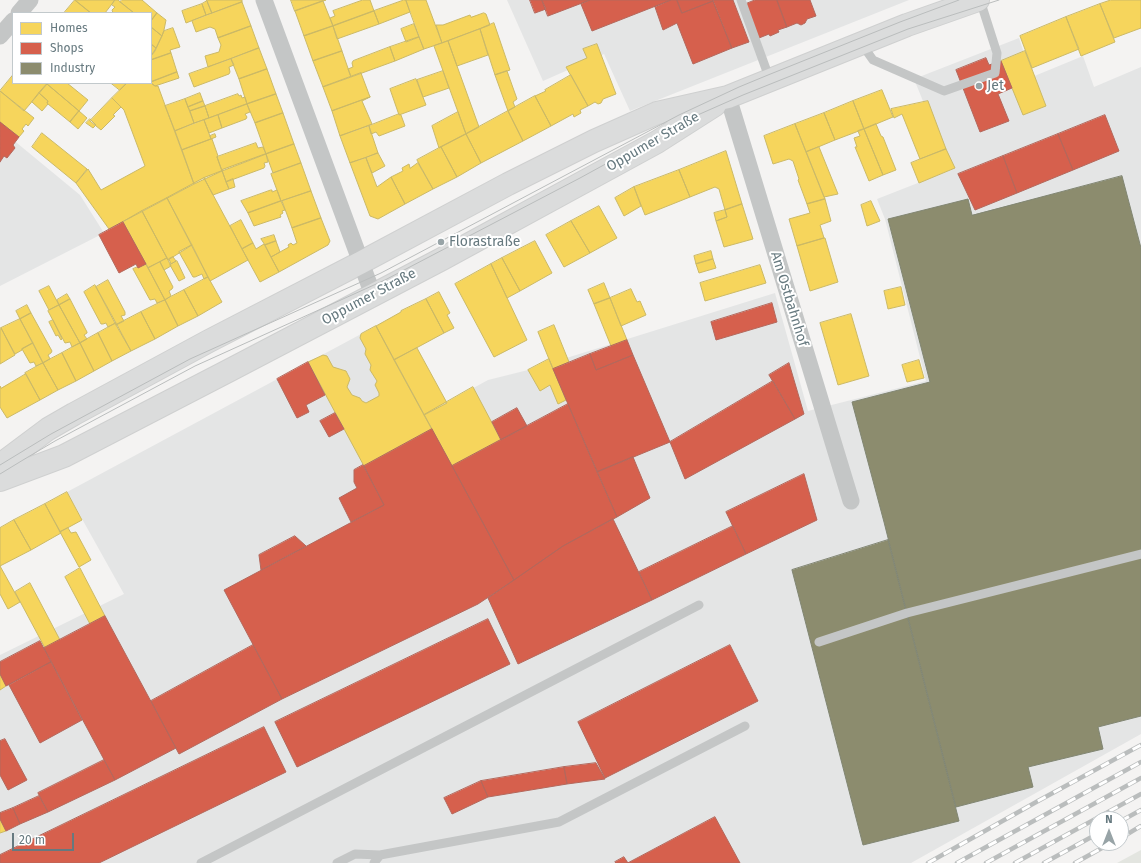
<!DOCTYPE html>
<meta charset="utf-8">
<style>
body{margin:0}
#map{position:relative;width:1141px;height:863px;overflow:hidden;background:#f4f3f2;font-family:"Fira Sans",sans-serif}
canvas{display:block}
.legend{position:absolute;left:12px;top:12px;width:140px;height:72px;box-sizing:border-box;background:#fff;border:1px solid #c2c9cc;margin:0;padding:5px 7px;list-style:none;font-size:12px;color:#66797f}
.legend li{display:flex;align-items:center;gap:8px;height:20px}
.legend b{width:20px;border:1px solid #c2c9cc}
.north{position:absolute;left:1089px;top:811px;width:40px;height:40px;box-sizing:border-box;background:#fff;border:1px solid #c2c9cc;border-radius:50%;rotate:0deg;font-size:11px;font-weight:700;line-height:16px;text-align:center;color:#66797f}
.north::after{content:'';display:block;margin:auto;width:14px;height:18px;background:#98a4a7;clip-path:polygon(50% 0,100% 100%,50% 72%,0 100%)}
.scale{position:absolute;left:12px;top:833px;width:62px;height:18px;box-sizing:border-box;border:2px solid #66797f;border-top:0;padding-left:5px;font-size:12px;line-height:14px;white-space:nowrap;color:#66797f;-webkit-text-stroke:3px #fff;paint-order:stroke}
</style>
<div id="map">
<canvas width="1141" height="863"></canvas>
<ul class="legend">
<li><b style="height:11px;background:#f6d55c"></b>Homes</li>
<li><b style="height:11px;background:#d6604d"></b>Shops</li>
<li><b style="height:11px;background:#8c8c6e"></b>Industry</li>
</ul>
<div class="north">N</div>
<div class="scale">20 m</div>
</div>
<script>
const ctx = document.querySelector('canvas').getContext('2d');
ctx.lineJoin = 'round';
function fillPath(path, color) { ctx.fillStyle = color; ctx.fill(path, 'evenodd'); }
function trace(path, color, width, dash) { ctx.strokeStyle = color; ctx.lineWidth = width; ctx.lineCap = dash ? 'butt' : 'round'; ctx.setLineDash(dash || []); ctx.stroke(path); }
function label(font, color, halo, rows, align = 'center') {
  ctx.font = font + ' "Fira Sans",sans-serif'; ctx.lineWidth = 4; ctx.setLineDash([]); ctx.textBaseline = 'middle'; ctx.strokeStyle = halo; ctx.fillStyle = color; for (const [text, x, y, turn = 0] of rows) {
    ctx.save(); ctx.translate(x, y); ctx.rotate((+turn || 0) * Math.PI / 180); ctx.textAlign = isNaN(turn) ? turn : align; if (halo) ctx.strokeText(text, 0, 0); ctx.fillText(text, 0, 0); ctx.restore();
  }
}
fillPath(new Path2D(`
 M507,0h402l-279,111 -26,-57 -61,27z
 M1019,38l13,39 51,-21 11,31 47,-20v667l-230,129h-911v-208l124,-61 -57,-102 309,-166 48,89 64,-35 40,-10 247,-77 33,118 118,-30 -41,-162 -8,-20 74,-29 -37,-91z
 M0,129l80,66 24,38 -104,53z`), '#e4e5e5');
fillPath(new Path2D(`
 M1141,850v13h-24z`), '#e3e5e0');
const homes = new Path2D(`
 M75,0l16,13h-27z
 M75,0h40l-10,13h-14z
 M115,0h3l16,13h-21l-1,-3 3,-3 -3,-2z
 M122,0h20l15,13 -6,8v-8h-17l-14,-11z
 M207,0h35v2l-30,11z
 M291,0h35l-31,11z
 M363,0h7l4,11 -41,15 -3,-8 5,-2 -2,-5z
 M404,0h2l4,12 -31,12 -5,-13z
 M406,0h20l16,43 -18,6z
 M1111,0h30v28l-27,10 -14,-34z
 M207,1l5,12 -6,2 -4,-11z
 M323,1l10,25 -29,10 -9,-25z
 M242,2l9,24 -33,12 -3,-9 -5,-2 -14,5 -4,-11z
 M202,4l4,11 -20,8 -4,-12z
 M1100,4l15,38 -34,14 -15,-39z
 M374,11l5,13 -42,15 -4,-13z
 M157,13l9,7 -2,10 -2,6 -11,-9v-6z
 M484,13l2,1 4,11 -48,18 -6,-18h7l27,-10 1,2z
 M1066,17l13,32 -47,19 -12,-32z
 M494,23l16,47 -15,5 -15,-46z
 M414,24l5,13 -13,5 -5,-13z
 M251,26l8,22 -51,19 -3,-11 14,-4 2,-7 -3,-7z
 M333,26l9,25 -29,10 -9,-25z
 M151,27l11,9 -6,12 -5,-4z
 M173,28l7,19 -10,3 1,3 -20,7v-4l4,-5 9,-20z
 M480,29l8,26 -31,11 -9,-25z
 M419,37l5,12 -29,12 -5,-14z
 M448,41l31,86 -13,7 -32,-88z
 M151,44l5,4 -5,8z
 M597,44l19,50 -13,5 -2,4 -3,1 -3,-2 -7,4 -22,-39 21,-9 -4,-9z
 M390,47l5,14 -44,16 -3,-8 5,-2 -1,-4 1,-2z
 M259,48l8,21 -28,10 -8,-20z
 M342,51l9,26 -28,10 -10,-26z
 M1025,51l21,55 -23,9 -22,-54z
 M171,53l6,19 -26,10v-22z
 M231,59l3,6 -5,2 1,5 -1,2 -35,13 -5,-13z
 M267,69l9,25 -29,10 -8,-25z
 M443,71l6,17 -26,9 -6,-17z
 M507,71l10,28 -4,3 2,5 -7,4 -13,-36z
 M177,72l2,6 -24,8 -4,-3v-1z
 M361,73l9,24 -38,14 -9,-24z
 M13,75v8h33l1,1 -23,27 -24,-20z
 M571,75l17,31 -8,4 1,3 -7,4 -1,-3 -22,12 -16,-30 11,-5 -1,-1z
 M416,79l10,26 -27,10 -9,-26z
 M47,83h20l21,17 -9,11 -32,-27z
 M111,83h16l-7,7z
 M127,83h24l4,3h3l36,98 -85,45 -33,-46 12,-14 13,21 44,-24 -21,-56 -12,-12z
 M47,84l32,27 -9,11 -22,-18 -1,-1 1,-2 -9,-8z
 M882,90l11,27 -29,12 -11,-28z
 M0,91l34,27 -6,8 -2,-2 -4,5 2,2 -5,6 -19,-15z
 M39,93l9,8 -1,2 1,1 -6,7 -10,-9z
 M200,93l3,8 -15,6 -3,-8z
 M238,94l1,2 2,-1 1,3 3,-1 2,7 -38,14 -4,-12z
 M276,94l7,19 -28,10 -8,-19z
 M535,96l16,30 -28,15 -15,-30z
 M370,97l-8,4 10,23 -32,12 -8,-25z
 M112,98l9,9 -8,8 2,1 -14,14 -11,-9z
 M185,99l9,24 -19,8 -10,-25z
 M203,101l2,5 -15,5 -2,-4z
 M853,101l11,28 -29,11 -11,-27z
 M928,101l18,48 -26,10 -18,-45 -8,4 -3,-9z
 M247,104l3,8 -5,2 2,3 -1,2 -24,9 -4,-13z
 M205,106l4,12 -15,5 -4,-12z
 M79,111l8,7 -9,11 -8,-7z
 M508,111l15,30 -42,22 -15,-29z
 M458,112l8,22 -27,14 -7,-22z
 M283,113l11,31 -28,10 -11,-31z
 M824,113l11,27 -29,12 -11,-28z
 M399,114l2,1 4,11 -26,10 -3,-4 -5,2 -2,-8z
 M218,115l4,13 -13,5 -5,-13z
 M90,119l6,6 -3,3 -7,-5z
 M204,120l7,19 -29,11 -7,-19z
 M795,124l30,75 -18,5 -9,-24 1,-1 -6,-18 -4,-2 -16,5 -9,-28z
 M876,124l5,12 2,1 13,33 -13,5 -19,-46z
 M369,126l9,27 -28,10 -10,-27z
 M864,129l19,46 -14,6 -14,-34h2l-3,-9 6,-2 -2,-5z
 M42,133l45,36 -11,14 -44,-36z
 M215,134l1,3 -5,2 -1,-3z
 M466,134l15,29 -24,14 -16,-30z
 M211,139h1l6,17 -1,1 5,14 -28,13 -12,-34z
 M256,143l2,5 5,-1 3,7 -44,17 -5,-14z
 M294,144l7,19 -28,10 -7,-19z
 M441,147l16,30 -24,12 -16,-29z
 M819,147l19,47 -14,3 -18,-45z
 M946,149l9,19 -36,15 -8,-20z
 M726,151l16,53 -17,6 -6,-21 -4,-2 -25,10 -11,-27z
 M378,153l7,13 -13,7 -6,-15z
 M266,154l2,8 -4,1 1,3 -1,2 -38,14 -4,-12z
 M366,158l11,29 14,-10 14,27 -27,15 -8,-3 -20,-53z
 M301,163l10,28 -30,10 -10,-27z
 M418,163l15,26 -28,15 -14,-27 12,-6 -1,-3 7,-4 1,4z
 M679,170l11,27 -45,18 -11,-28z
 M222,171l7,18 -16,6 -9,-17z
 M204,178l44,82 -38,21 -43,-83z
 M233,179l2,8 -6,2 -3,-7z
 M634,187l7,19 -17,10 -9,-18z
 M271,190h1v2l5,-2 4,11 -33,12 -7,-12z
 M311,191l10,27 -29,10 -10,-27z
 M167,198l25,47 -24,15 -26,-49z
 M825,199l6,22 -11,4 4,13 -27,8 -8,-27 21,-6 -3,-9z
 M281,201l4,9 -3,1 1,2 -3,2 1,2 -27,9 -6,-13z
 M871,201l9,20 -13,5 -6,-21z
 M742,204l11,35 -29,8 -8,-26 11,-4 -2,-7z
 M599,206l18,32 -27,15 -19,-32z
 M725,210l2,7 -11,4 -2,-8z
 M142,211l25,47 -19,10 -25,-46z
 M321,218l9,23 -2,4 -49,27 -8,-15 18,-10 -1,-2 3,-2 2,2 4,-2 -5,-15z
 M241,220l12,23 -11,6 -12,-23z
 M571,221l19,32 -26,14 -18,-32z
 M274,235l2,6 -11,4 -4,-6z
 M824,238h1l13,44 -28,9 -13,-45z
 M276,241l4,11 -9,5 -6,-12z
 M535,241l17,32 -32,18 -18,-33z
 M253,243l3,6 8,-5 15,28 -19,10 -18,-33z
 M192,245l16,32 -4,2 -2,-5 -7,3h-2l-14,-25z
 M711,251l2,8 -17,5 -2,-8z
 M173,257l3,4 -5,3 -2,-5z
 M167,258l4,8 -7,4 -4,-8z
 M502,258l18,33 -13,7 -16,-34z
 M713,259l3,9 -17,5 -3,-9z
 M177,261l8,17 -6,3 -9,-16z
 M160,262l13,25 -1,2 -3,2 2,5 -6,4 -17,-32z
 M146,264l19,36 -8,3 -2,-4 -5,1 -17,-31z
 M491,264l36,76 -33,17 -39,-73z
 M760,265l6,18 -61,18 -5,-18z
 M208,277l14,25 -24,14 -14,-26z
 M108,280l17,32v3l-4,1 3,5 -8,4 -20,-38z
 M604,283l6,15 -16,6 -6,-14z
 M95,285l21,38 -8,4 -2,-4 -3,1h-2l-17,-32z
 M49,286l10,19 -10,5 -10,-19z
 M901,287l4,18 -17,4 -4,-18z
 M631,289l6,13 3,-1 6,14 -25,11 -11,-28z
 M184,290l14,26 -20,10 -13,-26z
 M439,292l11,21 -3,2 7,13 -10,5 -18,-34z
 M67,294l3,5 -11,6 -2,-5z
 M610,298l17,42 -16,6 -17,-42z
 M70,299l17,33v1l-3,2 3,4 -7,4 -21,-38z
 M426,299l18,34 -50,27 -18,-34 25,-14v-1z
 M165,300l13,26 -23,13 -14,-27z
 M27,305l4,8 -11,6 -4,-8z
 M59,305l21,38 -8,4 -2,-5 -5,1 -17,-32z
 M141,312l14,27 -24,12 -15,-26z
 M31,313l21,38 -1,2 -3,2 2,4 -7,4 -23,-44z
 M851,314l18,62 -31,9 -18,-62z
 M20,319l13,24 -11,6v1l-7,4 -14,-26z
 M53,320l9,19 -1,1 -3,-5 -2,1 -7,-14z
 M116,323l15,28 -19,10 -14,-28z
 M554,325l15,37 -16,7 -15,-37z
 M376,326l56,103 -68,37 -56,-104 15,-7 4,1 6,11 13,4 4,8 -3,8 5,8 8,3 2,3 4,2 13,-7v-3l-4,-8 2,-4 -7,-11 1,-5 -6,-11 1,-5 -6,-11 1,-4z
 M1,328l14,27 -15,9v-35z
 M98,333l14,28 -18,10 -14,-28z
 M33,343l10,20 -7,3 -2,-4 -4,1 -8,-14z
 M80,343l14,28 -18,10 -14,-28z
 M417,348l30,55 -23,12 -30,-55z
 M62,353l14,28 -18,9 -15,-27z
 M549,359l17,41 -8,4 -8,-19 -10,6 -12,-21z
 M919,360l5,18 -17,4 -5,-17z
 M43,363l15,27 -18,10 -15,-27z
 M26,374l14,26 -33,18 -7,-11v-21l1,2z
 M473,387l28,53 -49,26 -28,-51z
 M67,492l15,28 -22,12 -15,-28z
 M45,504l16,29 -30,17 -17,-30z
 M14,520l17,30 -31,16v-38z
 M68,528l3,5 5,-1 15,28 -12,7 -19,-35z
 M0,566l20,36 -12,7 -8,-15z
 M80,568l25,48 -15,8 -25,-47z
 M30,583l30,57 -15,8 -30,-56z
 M0,674l6,12 -6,4z
 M0,819l6,12 -6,2z`);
fillPath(homes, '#f6d55c');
trace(homes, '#cbb966', 1);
const shops = new Path2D(`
 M530,0h12l4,9 -11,4z
 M542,0h48l-42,16z
 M590,0h81l-79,31 -11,-27z
 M671,0h6l5,13 31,-12 19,47 -39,16 -16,-41 -14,7 -8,-23z
 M677,0h36v1l-31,12z
 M713,0h20l16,42 -17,6z
 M755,0h22l10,27 -9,3 1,2 -9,4 -1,-2 -10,4 -13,-34z
 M777,0h33l6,16 -9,3 -2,4 -4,2 -4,-2 -10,4z
 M986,58l3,7 12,-4 11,27 -14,6 11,27 -29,11 -24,-62z
 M1105,115l14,36 -46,19 -15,-36z
 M0,122l19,15 -6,8 2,3 -8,10 -3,-2 -4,6z
 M1058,134l15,36 -56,23 -14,-37z
 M1003,156l14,37 -42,17 -17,-36z
 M123,222l23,42 -8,4 -2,-4 -17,9 -20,-38z
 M772,303l5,19 -61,18 -5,-18z
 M627,340l6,15 -37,15 -6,-16z
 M590,354l6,16 37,-15 37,87 -73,30 -44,-103z
 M308,362l17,33 -19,10 3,7 -12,6 -20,-39z
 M789,363l15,51 -9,5 -26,-44z
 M773,381l22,38 -110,60 -15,-37z
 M568,404l49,113 -54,29 -49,34 -62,-114z
 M517,408l10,18 -26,14 -9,-18z
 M335,413l9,16 -15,8 -9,-16z
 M432,429l82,151 -36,24 -196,95 -58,-109 160,-85 -20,-39z
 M633,457l17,41 -33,19 -20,-45z
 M363,465l21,40 -33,17 -12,-24 18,-10 -3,-6v-12z
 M804,474l13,46 -71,34 -20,-42z
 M613,519l39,81 -134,64 -30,-66 75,-52z
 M733,526l13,28 -94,46 -13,-28z
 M295,536l11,10 -45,24 -2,-15z
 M105,616l71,132 -61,32 -71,-132z
 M488,619l22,45 -213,103 -22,-45z
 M40,641l11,21 -45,24 -6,-12v-12z
 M253,645l29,54 -103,55 -28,-53z
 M730,645l28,56 -153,77 -27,-56z
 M51,662l31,58 -42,23 -31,-58z
 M264,727l22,45 -187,91h-99v-8z
 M5,739l22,41 -19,10 -8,-15v-34z
 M104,760l11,20 -67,32 -10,-19z
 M596,763l9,16 -38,5 -3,-17z
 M564,767l3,17 -79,13 -7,-16z
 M481,781l7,16 -36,17 -8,-16z
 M39,796l9,16 -28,12 -7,-16z
 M13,808l7,16 -14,7 -6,-12v-6z
 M715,817l25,46h-112z
 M624,857l4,6h-12l-1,-1z`);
fillPath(shops, '#d6604d');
trace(shops, '#b4685c', 1);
const industry = new Path2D(`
 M1122,176l19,72v468l-43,11 5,22 -75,18 5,20 -77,20 -72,-285 -32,-120 78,-20 -42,-163 80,-20 4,16z
 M888,540l71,281 -96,24 -71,-275z`);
fillPath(industry, '#8c8c6e');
trace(industry, '#818673', 1);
const secondary = new Path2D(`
 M0,465l48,-36 26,-15 135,-73 151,-78 148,-79 86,-43 63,-28 71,-16 179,-72 71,-25
 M0,480l64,-24 166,-86 212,-111 215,-117 58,-37`);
trace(secondary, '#cfd0d0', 24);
trace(new Path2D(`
 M741,0l29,80
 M861,43l12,17 71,31 51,-18 2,-20 -17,-53
 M819,642l88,-29 234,-59
 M201,863l498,-258
 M337,863l18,-9 25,1 179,-33 186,-96
 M374,863l6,-8`), '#c4c6c6', 9);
trace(new Path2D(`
 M264,0l109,295
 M19,13l11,-13
 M0,36l13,-15
 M728,97l123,404`), '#c4c6c6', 17);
trace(secondary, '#dbdcdc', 22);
trace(new Path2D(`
 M0,465l51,-31 139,-75 191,-86 298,-158 60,-28 29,-12 132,-53 59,-22
 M0,474l23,-14 32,-19 140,-75 190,-86 195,-102 104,-57 59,-26 165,-66 91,-29`), '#babdbd', 1);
const rail = new Path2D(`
 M1121,821l20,-11
 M1121,838l20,-12
 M928,863l110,-62 103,-56
 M957,863l184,-101
 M986,863l155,-85
 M1015,863l126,-69
 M1044,863l53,-29
 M1075,863l36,-20`);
trace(rail, '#babdbd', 4.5);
trace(rail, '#fff', 3, [9]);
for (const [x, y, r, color] of [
 [979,86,4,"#98a4a7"],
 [441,242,4,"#98a4a7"]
]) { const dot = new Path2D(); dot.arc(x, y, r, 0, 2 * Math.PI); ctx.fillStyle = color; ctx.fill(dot); trace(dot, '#fff', 1.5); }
label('14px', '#66797f', '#fff', [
 ["Jet",987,86],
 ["Florastraße",449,242]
], 'left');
label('14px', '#66797f', '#fff', [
 ["Oppumer Straße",653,142,-30],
 ["Oppumer Straße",369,297,-28],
 ["Am Ostbahnhof",789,299,73]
]);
</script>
